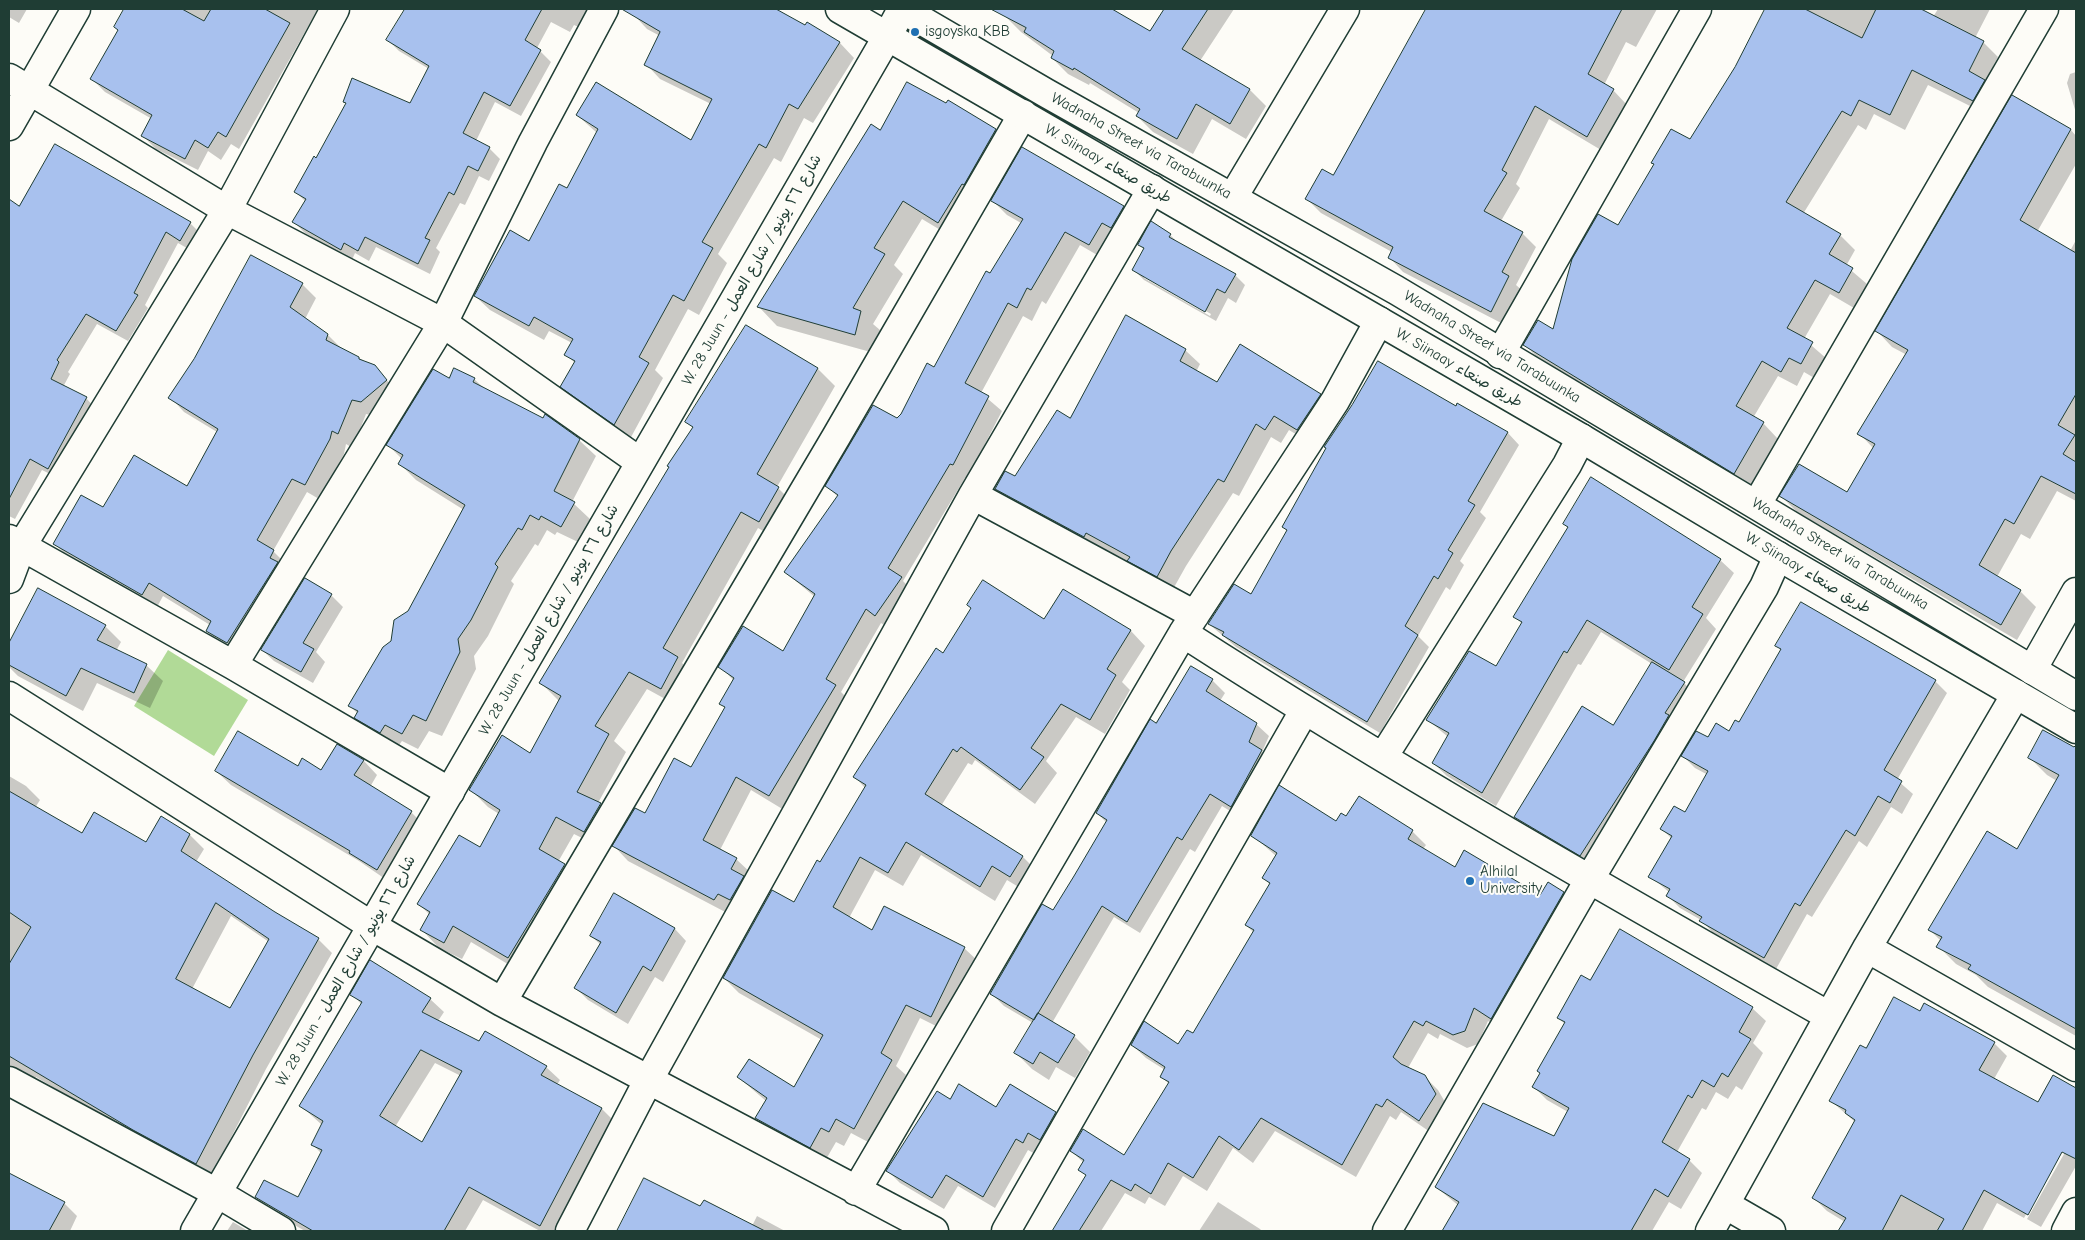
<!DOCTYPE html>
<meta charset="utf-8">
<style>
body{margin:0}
#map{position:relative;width:2085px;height:1240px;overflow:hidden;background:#fdfcf7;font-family:"Comic Neue",sans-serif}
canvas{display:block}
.frame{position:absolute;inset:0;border:10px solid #1f3d34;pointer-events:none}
</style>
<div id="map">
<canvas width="2085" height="1240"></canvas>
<div class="frame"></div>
</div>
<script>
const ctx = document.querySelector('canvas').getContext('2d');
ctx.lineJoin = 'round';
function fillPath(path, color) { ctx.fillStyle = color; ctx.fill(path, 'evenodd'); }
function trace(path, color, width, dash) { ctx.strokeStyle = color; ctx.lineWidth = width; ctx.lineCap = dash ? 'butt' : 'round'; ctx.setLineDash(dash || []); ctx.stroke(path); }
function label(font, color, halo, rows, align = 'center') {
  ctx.font = font + ' "Comic Neue","Playpen Sans Arabic",sans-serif'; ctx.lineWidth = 4; ctx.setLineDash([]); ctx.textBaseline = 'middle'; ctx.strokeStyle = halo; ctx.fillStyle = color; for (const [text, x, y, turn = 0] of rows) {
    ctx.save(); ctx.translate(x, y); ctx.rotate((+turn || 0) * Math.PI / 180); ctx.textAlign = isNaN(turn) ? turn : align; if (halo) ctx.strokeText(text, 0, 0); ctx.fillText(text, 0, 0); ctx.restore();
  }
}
fillPath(new Path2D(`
 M168,650l80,50 -34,56 -80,-50z`), '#b1da97');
fillPath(new Path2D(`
 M9,9h18l-8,14 -10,-6z
 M126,9h192l-79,140 -8,-5 -10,16 -13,-9 -10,19 -42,-21 -13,-13 9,-17 -47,-27 -13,-13 27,-48 -4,-4z
 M407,9h189l-11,21 -11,-5 -4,7 -19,-10 -14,26 14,14 -30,54 -26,-14 -19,39 13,7 11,11 -11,22 -10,-5 -14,29 -5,-2 -24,45 4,4 -10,22 -54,-27 -7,14 -14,-8 -3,7 -47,-27 -11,-11 12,-20 -10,-10 21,-33 30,-55 -3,-3 67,3 18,-35 -30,-18 -11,-11z
 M636,9h138l32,17 1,-3 33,20 14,15 -41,65 -9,-5 -23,44 -7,-4 -56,96 9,9 -28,52 -11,-6 -33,61 8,8 -33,61 -53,-38 -15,-15 13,-23 -9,-8 6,-12 -23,-12 -5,9 -54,-30 -15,-14 54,-53 38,-53 30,-57 -20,-18 114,26 20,-37 -51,-25 -14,-15 14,-28 -13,-7 -14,-15z
 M1009,9h100l42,24 15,-24h68l-34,52 50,29 16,16 -20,33 -34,-20 -19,35 -40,-22 -16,-16 2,-3 -49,-30 -1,2 -21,-11 -16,-16 1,-2 -32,-24 -16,-16z
 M1429,9h228l-21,38 -10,-5 -22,43 9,5 14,15 -26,45 -52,-31 -33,65 4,4 -19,33 21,12 14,14 -20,38 7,6 -18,34 -102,-53 -14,-15 3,-5 -71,-39 -14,-14 26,-22 37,-69z
 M1766,9h151l16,8 5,-8h52l-15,29 8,4 15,15 -13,25 14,14 -11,19 -60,-30 -23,45 -31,-16 -8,16 -8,-5 -55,89 37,21 15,15 -9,16 21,18 -13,24 -24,-14 -26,45 23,20 -11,20 -12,-7 -7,14 -19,-10 -25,42 10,5 15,16 -28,49 -210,-128 -15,-15 29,-14 101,-166 -2,-2 37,-22 46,-73z
 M2076,72v41l-9,-30 3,-9z
 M2012,97l59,33 5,6v28l-39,68 33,19 6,-11v261l-19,-10 -27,48 -9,-5 -24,43 23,14 16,16 -19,33 -220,-128 -16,-16 67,-3 25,-45 -14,-15 48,-78 -15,-8 -15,-16z
 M948,102l47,28 19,19 -57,91 -35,-21 -28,46 9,9 -30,50 7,6 -6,23 -97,-27 -18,-19z
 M992,200l131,7 15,15 -34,37 -24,-14 -34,59 -4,-3 -10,20 -9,-5 -42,77 21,18 -35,68 -2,-1 -62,103 12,12 -25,36 -9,-6 -40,69 9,9 -66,109 -33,-20 -31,60 16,9 15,14 -22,41 -101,-53 -14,-15 77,-77 35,-60 -5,-6 13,-22 -14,-15 64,-13 31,-56 -30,-25 53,-75 -11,-11 70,-66 37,-52 87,-145 -14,-8z
 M9,201l11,6 170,16 11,11 -9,17 -14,-8 -33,62 3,3 -20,33 -31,-17 -29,48 2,2 -7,13 23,11 11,12 -37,69 -18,-9 -27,49 -6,-3z
 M1170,235l11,10 54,30 10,10 -9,18 -8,-5 -12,23 -72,-41 -10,-10 10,-20 -5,-6zM1144,275l67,39 -1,2 -66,-38z
 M302,284l14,14 -11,21 23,16 14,14 32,17 26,29 -25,21 -9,-2 -13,34 -7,-4 -2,10 -25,45 -12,-7 -34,59 15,15 -47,90 -20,-11 -14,-14 3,-6 -47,-29 -7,13 -87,-51 -14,-14 49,-35 83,-21 30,-56 -33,-20 -14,-15z
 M746,327l72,42 17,17 -58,101 19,19 -19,33 -19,-11 -76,135 13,13 -17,30 -31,-17 -33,52 12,11 -28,51 20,19 -16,26 -28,-14 -16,28 23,20 -55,93 -55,-33 -9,17 -23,-11 -17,-18 8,-15 -11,-11 61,-55 19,-35 -11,-7 -18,-18 61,-34 28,-54 -18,-18 153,-254 -7,-7z
 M1185,350l15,14 -4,8 21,12 103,11 15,15 -23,34 -23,-14 -8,13 -10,-6 -32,59 -6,-3 -47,73 -14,25 -28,-16 -12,-12 -31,-16 -2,4 -88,-48 -15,-14 19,-11 56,-59z
 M474,379l11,10 94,51 17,16 -24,46 18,17 -12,23 -21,-10 -2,3 -8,-5 -9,16 -3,-2 -24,37 3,3 -26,52 -14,20 2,13 -34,67 -13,-5 -11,18 -16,-8 -5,7 -25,-14 -17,-17 3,-3 -8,-8 42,-65 72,-131 -48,-30 -16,-16 2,-5 -14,-14 62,-65z
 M1458,404l50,29 11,12 -39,67 6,6 -26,43 4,4 -14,25 -4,-3 -28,49 11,11 -49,86 -144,-86 -27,-23 42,-28 36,-65 -4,-4 70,-121 103,2z
 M1564,524l156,36 14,13 -28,45 10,11 -33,53 15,15 -104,172 -65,-38 -14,-14 98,-90 39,-63 -51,-32 -20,33 -3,-1 -82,142 -49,-30 -14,-13 15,-26 -20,-17 68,-52 26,-44 -7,-8 54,-87z
 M38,590l67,36 16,16 -5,9 30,14 17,16 -13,27 -53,-25 -14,28 -65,-35 -9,-9v-21z
 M1063,591l68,40 14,15 -23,36 8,8 -25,44 -29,-17 -30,44 11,12 -22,31 -60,-44 -3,5 -4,-2 -27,43 82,51 14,14 -12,20 -18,-11 -12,21 -74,-46 -18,31 -28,-16 -26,48 24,14 91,16 15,14 -33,69 -26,-13 -24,48 10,9 -38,67 -17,-9 -7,13 -8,-4 -11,19 -54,-28 -14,-15 9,-17 -28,-24 56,12 28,-49 -83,-47 -15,-15 71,-75 70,-115 -10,-11 88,-122 101,-34z
 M331,595l12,12 -27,45 9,10 -12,21 -39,-22 -12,-11z
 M1801,603l134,78 12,12 -50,87 16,14 -11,20 -11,-7 -24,40 -8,-6 -47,76 -5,-3 -31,55 -63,-36 -12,-13 -21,-12 -12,-12 2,-3 -20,-17 22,-37 -10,-10 23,-15 23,-39 -13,-7 -12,-12 25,-17 21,-7 10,-8 42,-73 -4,-5z
 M1191,668l21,12 13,13 -5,8 36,23 13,12 -7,16 12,11 -31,56 -21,-13 -27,46 -5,-3 -50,84 -26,-16 -62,106 22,13 16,16 -15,26 -19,-11 -7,13 -17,-11 -16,-16 17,-30 -29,-17 -13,-13 62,-81 54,-89 -10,-10z
 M2044,732l32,18v286l-88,-49 -12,-12 -20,-11 -18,-18 3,-5 -11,-11 88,-79 39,-70 -10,-6 -17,-17z
 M363,760l14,15 -7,12 41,25 14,14 -34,57 -32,-22 -128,-76 -15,-14 106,1z
 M9,776l17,10 14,14 -5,8 48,27 64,8 14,-25 29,17 14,14 -8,13 78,51 44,26 14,14 -66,116 -55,108 -63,-33 -112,-67 -3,5 -24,-13zM231,916l38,26 -39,68 -38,-21z
 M1346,817l66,14 14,14 -3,4 32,20 86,27 23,-3 13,13 -72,126 -17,-11 -10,23 -11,4 -27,-14 -2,5 -10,-6 -20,35 16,8 14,14 11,19 -16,25 -32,-22 -5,8 -6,-4 -34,61 -81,-46 -22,32 -20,-15 -26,43 -24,-15 -18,30 -16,-9 -4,7 -20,-11 -24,38h-47l33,-55 -7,-7 4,-6 -13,-12 54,6 44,-73 -8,-8 4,-6 -19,-12 -14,-13 47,1 14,-11 61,-102 -8,-8 24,-40 -6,-7 12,-22 -24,-21 84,-12z
 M615,894l60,35 11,12 -23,41 -8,-5 -27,47 -40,-24 -12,-12 25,-43 -10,-9z
 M1591,982l161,26 14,13 -13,22 10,10 -21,37 -6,-4 -8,13 -12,-7 -10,18 -4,-2 -25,44 12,8 13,13 -21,36 -12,-7 -17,29h-208l15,-25 -23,-19 119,-49 13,-26 -21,-12 -14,-14 32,-62 -7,-6z
 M352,994l78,5 14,13 -6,9 42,21 66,25 14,13 -3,5 45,24 13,13 -57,109h-18l-57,-31 -18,31h-160l-35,-20 -14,-14 43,2 23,-45 -10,-10 10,-19 -21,-19 61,-101zM435,1063l26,13 -38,67 -28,-16z
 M1920,1013l74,30 13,13 -13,23 45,25 14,-27 23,12v39l-52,90 -27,-15 -15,28h-142l5,-9 -18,-11 -13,-13 41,-76 -24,-21 35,-51z
 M951,1101l45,8 60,4 11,11 -32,30 -7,-4 -33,58 -37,-22 -14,23 -44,-26 -12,-12z
 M2076,1133v33l-35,61 -14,-8z
 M9,1174l55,29 13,13 -7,15h-61z
 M645,1179l56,29 51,18 5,-10 28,15h-166z
 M1218,1202l42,27 2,2h-63z
 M233,1222l15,9h-21z`), '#0003');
const building = new Path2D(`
 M124,9h58l22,12 7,-12h54l25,14 -64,114 -8,-5 -10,16 -13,-8 -10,19 -44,-23 11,-21 -62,-36 28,-49 -4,-3z
 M405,9h137l-17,31 16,10 -31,56 -26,-14 -21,41 27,14 -12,24 -10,-5 -14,29 -5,-3 -24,46 5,2 -12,24 -53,-27 -7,14 -14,-8 -3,7 -49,-28 14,-23 -12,-7 20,-36 2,2 30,-55 -3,-1 9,-24 58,25 19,-37 -43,-26z
 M622,9h154l29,16 2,-3 33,20 -42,67 -9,-5 -23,44 -7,-4 -57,98 11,6 -29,53 -11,-6 -34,62 10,6 -35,62 -54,-38 15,-26 -11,-6 9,-16 -39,-22 -5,9 -55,-30 36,-66 19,11 30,-57 8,4 31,-59 -22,-14 20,-33 95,58 21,-41 -68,-34 16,-33z
 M991,9h121l38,22 14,-22h44l-26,40 68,40 -20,35 -34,-20 -19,35 -41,-23 4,-7 -66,-41 -1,2 -22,-12 3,-7 -30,-19 2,-4z
 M1426,9h196l-34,65 26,15 -27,48 -52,-31 -33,64 5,3 -23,38 39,21 -21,40 7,4 -18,36 -103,-54 5,-11 -88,-48 17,-30 11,6z
 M1765,9h40l57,29 14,-29h45l63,32 -15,30 16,9 -12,21 -61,-31 -22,45 -31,-15 -8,16 -9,-5 -56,91 55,32 -12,20 24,14 -14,25 -24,-13 -28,48 26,14 -12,22 -12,-6 -8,14 -19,-11 -26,45 28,16 -30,52 -211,-129 15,-25 15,9 19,-70 26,-45 20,11 36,-61 -3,-1 20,-34 19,10 45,-72z
 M907,82l39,21 2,-3 48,29 -32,56 -2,-1 -24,39 -35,-22 -29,47 11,6 -32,54 8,3 -6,24 -98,-28 114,-183 9,6z
 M2012,95l59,34 -51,91 56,33v141l-18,31 17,10 -12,19 13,8v32l-35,-18 -27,48 -9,-5 -26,46 42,25 -20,35 -222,-129 20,-32 48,28 28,-48 -18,-10 51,-84 -33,-19z
 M55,144l136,78 -11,19 -14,-9 -32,61 4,2 -22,36 -30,-17 -29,46 2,2 -8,17 36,18 -39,72 -18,-10 -21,40v-300l10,7z
 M1022,147l102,59 -13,22 -9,-5 -13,22 -24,-13 -34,58 -4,-2 -10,20 -9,-5 -43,80 24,13 -36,69 -3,-1 -62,104 14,9 -27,39 -9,-7 -40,70 10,6 -67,111 -33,-19 -33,63 34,18 -6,11 13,7 -14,24 -12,-6 -4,6 -102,-54 23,-38 10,5 29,-55 17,9 34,-60 -6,-3 15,-26 -16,-11 25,-41 40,25 32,-57 -31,-22 54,-77 -13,-9 48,-81 24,13 4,-4 26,-51 7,4 52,-96 4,2 33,-54 -32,-18z
 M1151,221l20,13 -2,3 67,37 -11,19 -8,-4 -12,23 -73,-42 12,-22 -6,-3z
 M251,255l52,28 -13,24 38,27 -2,6 33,17v2l16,6 12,15 -26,22 -9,-2 -14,34 -6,-3 -2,8 -25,46 -13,-6 -35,61 17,10 -4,8 8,4 -51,81 -21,-12 5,-10 -62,-38 -7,12 -89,-51 28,-49 22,12 31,-52 53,31 31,-57 -50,-31 26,-39z
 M1126,315l60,34 -6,12 37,21 23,-38 81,50 -24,36 -23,-14 -9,14 -9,-6 -32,58 -6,-3 -47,72 -14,26 -30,-16 3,-4 -44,-24 -2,4 -89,-48 10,-18 10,5 42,-66 13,8z
 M746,325l72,43 -61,106 22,13 -20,35 -18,-10 -78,136 15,9 -17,32 -32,-17 -34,54 14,8 -32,58 24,11 -17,29 -28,-15 -17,32 26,15 -57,94 -55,-32 -9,17 -24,-13 10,-18 -13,-8 42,-69 21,12 20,-37 -31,-20 33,-55 28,18 31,-57 -22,-13 130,-216 -2,-1 26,-39 -8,-5z
 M1378,361l78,45 1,-3 51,29 -40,69 7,4 -27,45 5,3 -15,26 -4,-3 -29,50 13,9 -51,87 -145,-87 2,-3 -16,-8 26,-40 17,10 36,-64 -5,-3 44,-79 -2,-1 28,-42z
 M454,368l21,10 -2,4 70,36 2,-4 35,25 -26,52 21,11 -14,25 -20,-11 -2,4 -9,-5 -8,15 -4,-2 -23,36 3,3 -27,53 -13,19 2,13 -34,69 -13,-6 -11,19 -17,-9 -5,8 -26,-15 4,-7 -10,-5 35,-59 8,-6 3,-21 14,-9 57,-106 -67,-41 5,-9 -17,-10 47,-76 16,9z
 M1591,477l130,82 -29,48 11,7 -34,56 -82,-50 -20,33 -3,-2 -82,142 -50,-30 17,-30 -23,-13 43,-69 27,15 26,-44 -9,-5 55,-90 -5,-3z
 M305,578l27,16 -29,49 11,6 -13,23 -40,-22z
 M983,580l61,39 19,-30 68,41 -24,39 9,6 -26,45 -29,-16 -30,44 13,9 -24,33 -59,-43 -4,5 -4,-3 -28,45 98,62 -13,21 -18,-11 -12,21 -74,-45 -18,31 -28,-16 -27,50 39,23 12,-24 81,41 -34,70 -25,-12 -25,48 11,7 -38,69 -18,-10 -7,13 -8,-4 -11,20 -55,-30 12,-20 -30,-21 12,-18 45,28 29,-52 -100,-57 49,-88 22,12 23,-42 3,2 46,-77 -13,-8 83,-129 7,5 28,-45 -4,-3z
 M38,588l68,37 -9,15 50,24 -13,29 -53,-25 -15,28 -57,-31v-22z
 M1801,602l135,78 -52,90 18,11 -12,22 -12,-7 -23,40 -9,-6 -46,76 -5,-3 -31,55 -65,-37 3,-4 -36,-21 4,-7 -22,-12 24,-41 -12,-7 14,-23 11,6 23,-41 -27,-15 15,-25 12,6 8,-14 13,8 6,-11 4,2 42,-73 -6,-3z
 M1652,662l33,20 -20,31 4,2 -15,26 -74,115 -66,-39 68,-111 31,19z
 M1191,666l22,13 -7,12 51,32 -8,19 13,8 -31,57 -21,-13 -28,46 -5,-3 -50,85 -25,-16 -68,114 -44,-26 52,-90 11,6 21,-34 33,-56 -11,-7 54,-94 6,4z
 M2043,730l31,17 2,-2v284l-108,-60 3,-4 -35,-18 6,-10 -14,-7 59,-99 30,18 42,-74 -31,-17z
 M238,731l60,35 4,-8 19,12 16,-26 27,16 -10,15 58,36 -35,59 -28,-17 1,-2 -135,-80z
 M1279,785l57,36 5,-8 5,3 13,-20 54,34 -5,9 47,28 9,-17 76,45 8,-13 16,10 -73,127 -17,-11 -9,23 -12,4 -27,-14 -3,5 -9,-5 -21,36 8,7 24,11 11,19 -17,27 -32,-22 -5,8 -6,-3 -34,61 -81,-47 -22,32 -20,-14 -26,42 -25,-15 -17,31 -16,-10 -4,7 -20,-11 -32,51h-27l34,-56 -8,-5 6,-10 -14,-9 13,-22 41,26 45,-73 -9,-5 5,-10 -34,-22 13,-24 34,23 9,-14 6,3 61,-103 -9,-5 25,-42 -8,-5 15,-25 -26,-17z
 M9,791l73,42 12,-21 52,30 15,-26 29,18 -9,17 94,61 44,26 -66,117 -57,109 -63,-34 -124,-74v-92l22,-37 -22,-15zM216,903l53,36 -39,69 -54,-29z
 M614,893l61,35 -24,43 -8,-5 -27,47 -42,-25 27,-46 -11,-6z
 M1620,929l133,78 -14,25 12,7 -23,38 -6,-4 -8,14 -12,-7 -10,18 -4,-3 -26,47 28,17 -22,38 -13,-8 -24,42h-189l17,-29 -24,-15 48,-84 71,33 15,-28 -37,-21 8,-14 -3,-2 28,-49 -8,-4 24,-43 9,5z
 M370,960l61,38 -9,14 57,29 6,-10 62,35 -6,9 61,33 -62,118 -71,-39 -25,44h-131l-58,-34 9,-17 34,17 24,-47 -11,-5 12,-24 -24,-15 63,-104 -12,-7zM421,1050l41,21 -40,71 -42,-26z
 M1894,997l26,14 4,-8 71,39 -16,28 59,32 15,-27 23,13v71l-14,-7 -34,63 -44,-25 -22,41h-25l7,-12 -43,-24 -19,36h-44l8,-13 -34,-20 43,-78 -10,-7 1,-3 -17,-9 31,-56 6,3z
 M1038,1013l37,22 -17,28 -18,-11 -7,12 -19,-11z
 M959,1084l37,23 14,-23 46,28 -16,28 -12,-7 -5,10 -7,-4 -33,58 -37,-22 -14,23 -46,-27 51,-80 13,8z
 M9,1173l56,29 -16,29h-40z
 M644,1178l56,28 4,-6 61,31h-148z`);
fillPath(building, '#a8c1ee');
trace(building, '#1f3d34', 1);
const minor = new Path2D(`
 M9,78l218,132 216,113 197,139
 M9,126l67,-117
 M1233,197l112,-188
 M1500,354l197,-345
 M973,495l222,120
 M1757,504l287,-495
 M9,539l224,126 217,127
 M9,579l12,-32 206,-337 108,-201
 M1183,633c211,136 429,260 646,383
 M233,665l210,-342 90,-181 71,-133
 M2032,670l44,-78
 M9,696l363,230 130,76 432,229
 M1383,757l184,-292 14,-27
 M1867,948l209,119
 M502,1002l334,-565 187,-323
 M9,1081l208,112 64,38
 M856,1191l327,-558 152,-232 44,-80
 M1726,1205l45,26
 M570,1231l79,-152 324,-584 179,-306
 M1006,1231l298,-520
 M1387,1231l202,-351 175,-293 14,-31
 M1710,1231l157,-283 149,-254
 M2066,1231l10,-19`);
const tertiary = new Path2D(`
 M195,1231l692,-1194 15,-28`);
const secondary = new Path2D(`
 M840,9l741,429 197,118 298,173
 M902,9l144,84 350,197 680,406`);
trace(minor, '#1f3d34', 31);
trace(tertiary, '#1f3d34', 31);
trace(secondary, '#1f3d34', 31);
trace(minor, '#fdfcf7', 28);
trace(tertiary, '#fdfcf7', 28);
trace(secondary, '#fdfcf7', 28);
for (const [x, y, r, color] of [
 [915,32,5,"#1f6fb2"],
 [1470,881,5,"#1f6fb2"]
]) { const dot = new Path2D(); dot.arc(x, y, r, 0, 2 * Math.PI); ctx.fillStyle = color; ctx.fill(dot); trace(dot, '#fdfcf7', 2); }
label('15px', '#1f3d34', '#fdfcf7', [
 ["isgoyska KBB",925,32],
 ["Alhilal",1480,872],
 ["University",1480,889]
], 'left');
label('15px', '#1f3d34', '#fdfcf7', [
 ["Wadnaha Street via Tarabuunka",1141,146,29],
 ["W. Siinaay طريق صنعاء",1108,164,30],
 ["W. 28 Juun - شارع ٢٦ يونيو / شارع العمل",752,270,-60],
 ["Wadnaha Street via Tarabuunka",1492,347,31],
 ["W. Siinaay طريق صنعاء",1459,368,30],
 ["Wadnaha Street via Tarabuunka",1840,554,31],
 ["W. Siinaay طريق صنعاء",1808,573,31],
 ["W. 28 Juun - شارع ٢٦ يونيو / شارع العمل",549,620,-60],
 ["W. 28 Juun - شارع ٢٦ يونيو / شارع العمل",346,971,-60]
]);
</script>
